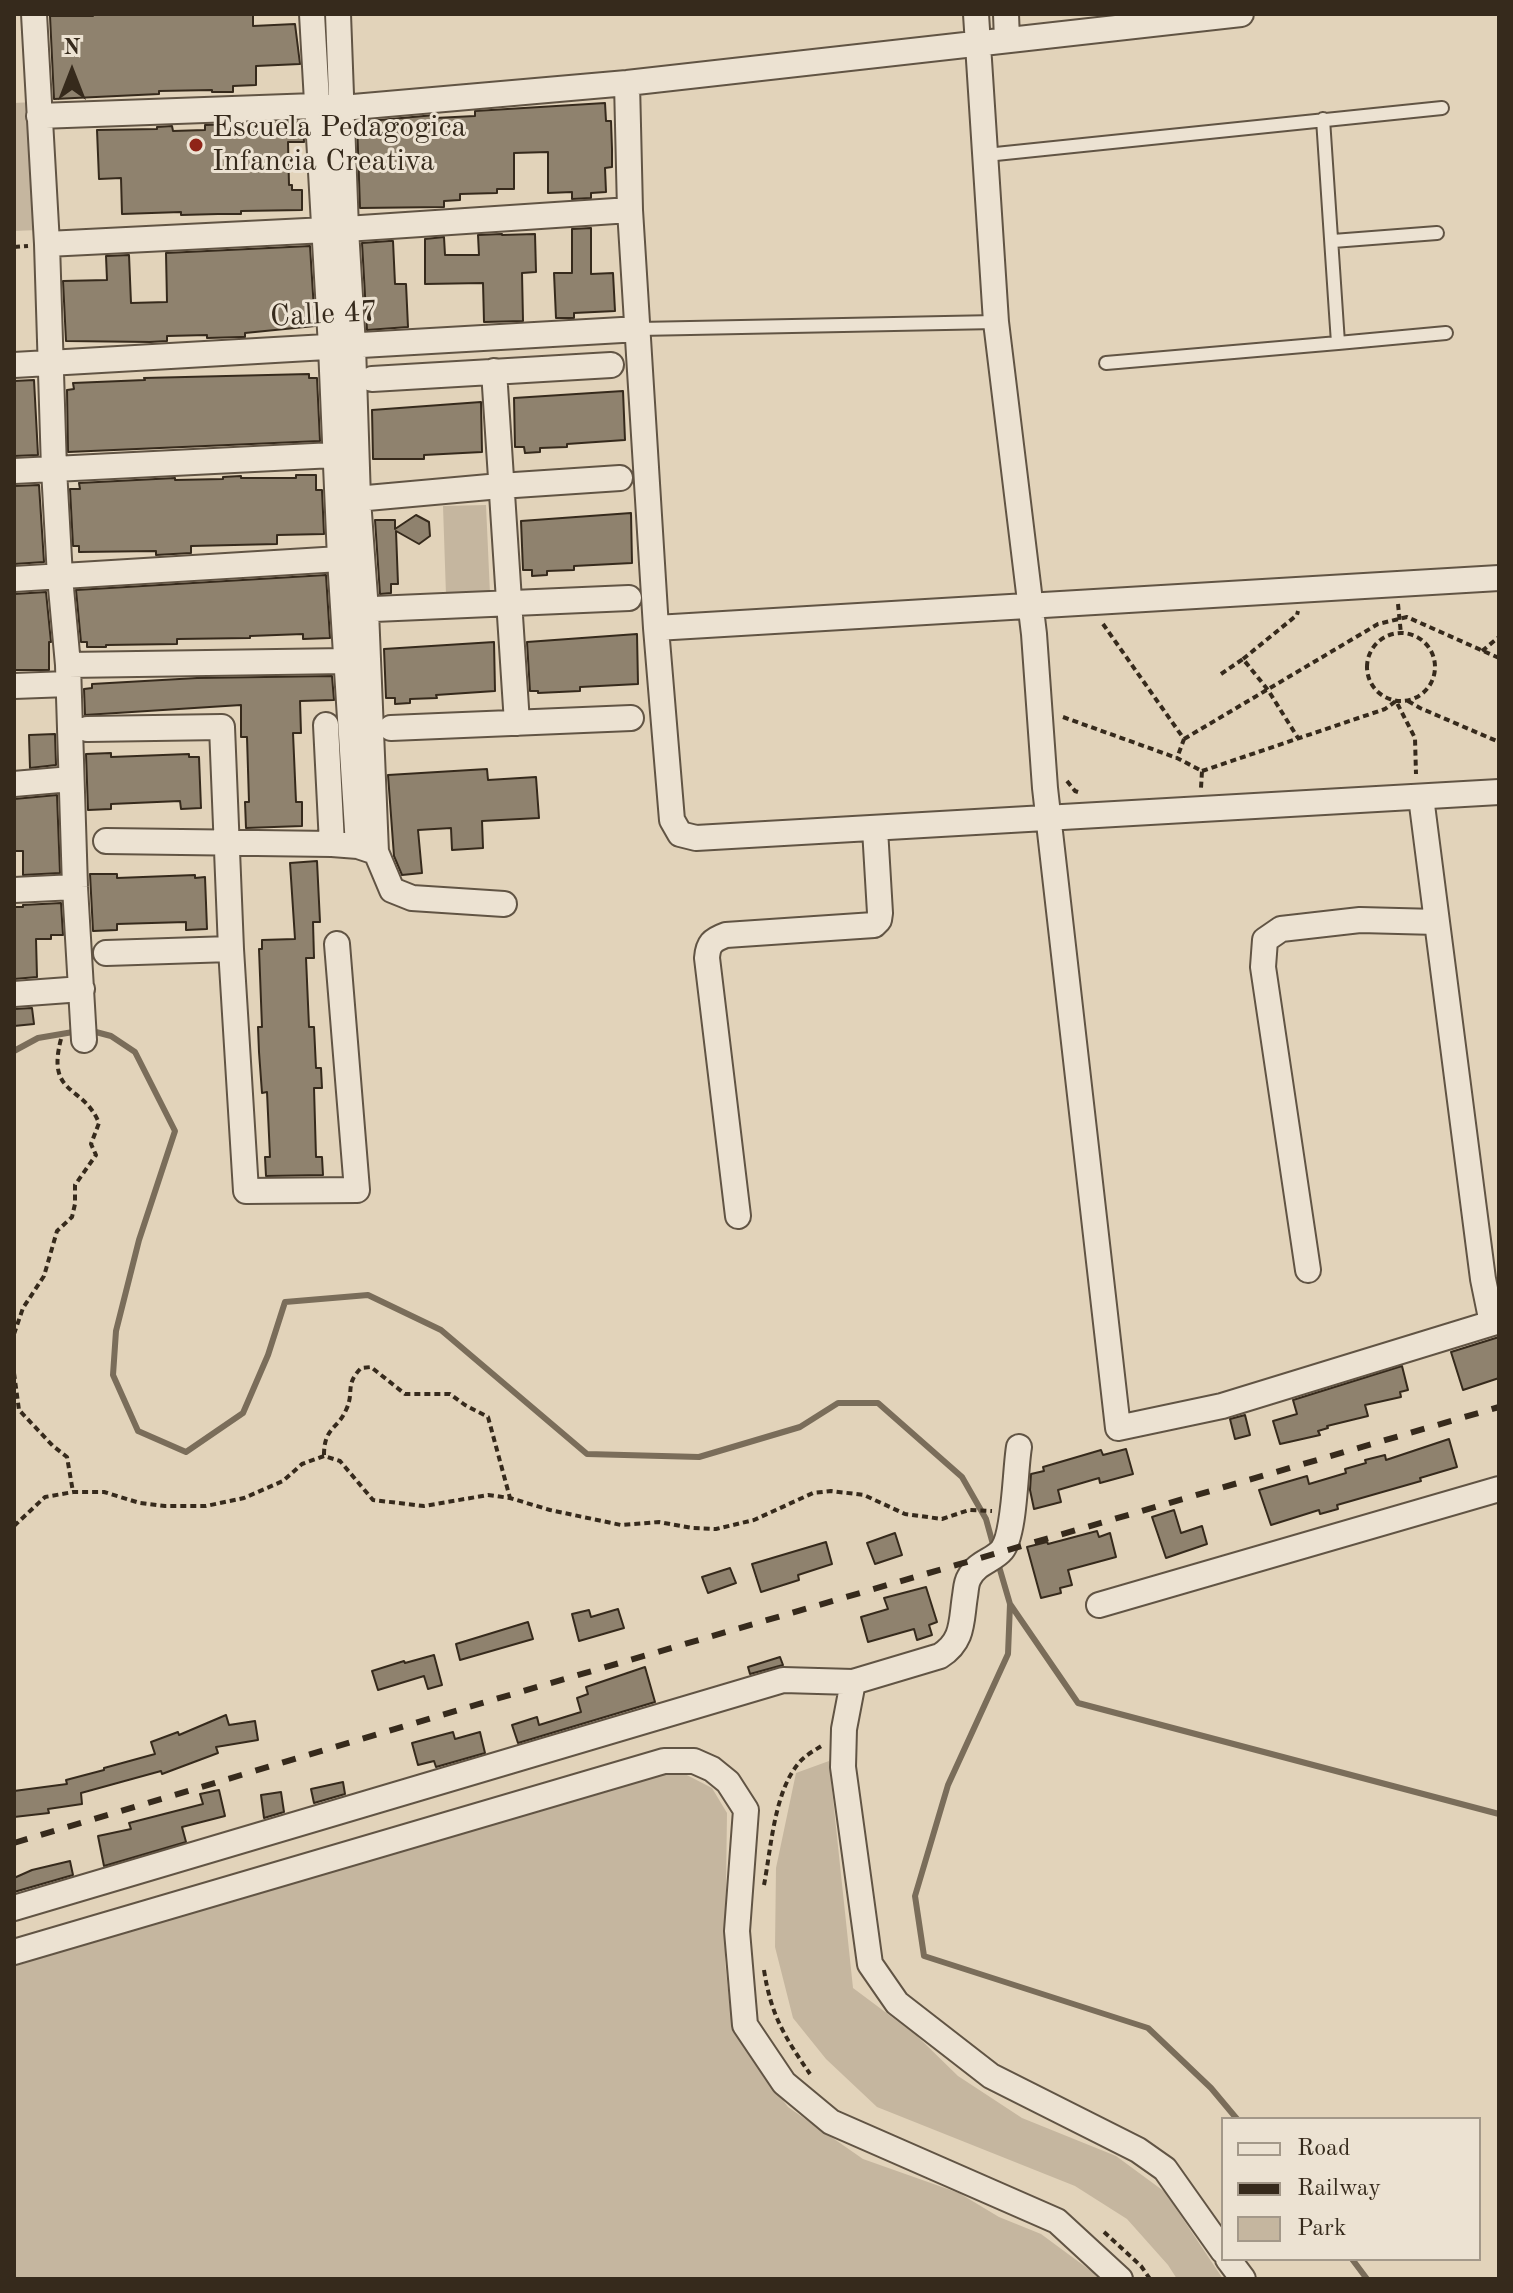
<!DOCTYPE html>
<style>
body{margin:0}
#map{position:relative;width:1513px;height:2293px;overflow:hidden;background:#e2d3ba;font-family:"Old Standard TT",serif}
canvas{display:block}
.frame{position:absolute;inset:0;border:16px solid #362a1c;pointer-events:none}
.legend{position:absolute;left:1221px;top:2117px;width:260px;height:144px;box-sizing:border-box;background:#ece2d2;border:2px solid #a39889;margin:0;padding:10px 14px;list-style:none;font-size:24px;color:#362a1c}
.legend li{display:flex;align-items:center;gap:16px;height:40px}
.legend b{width:40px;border:2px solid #a39889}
.north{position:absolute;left:32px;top:32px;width:80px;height:80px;-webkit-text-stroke:6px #ece2d2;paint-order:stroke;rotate:0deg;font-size:22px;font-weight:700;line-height:32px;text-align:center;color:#362a1c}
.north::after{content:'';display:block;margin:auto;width:28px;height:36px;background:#362a1c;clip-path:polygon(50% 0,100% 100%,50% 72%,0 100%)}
</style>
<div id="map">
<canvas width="1513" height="2293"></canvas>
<div class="frame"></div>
<ul class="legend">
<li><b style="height:10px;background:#ece2d2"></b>Road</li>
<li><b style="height:10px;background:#362a1c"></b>Railway</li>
<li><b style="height:22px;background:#c5b69f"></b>Park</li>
</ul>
<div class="north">N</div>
</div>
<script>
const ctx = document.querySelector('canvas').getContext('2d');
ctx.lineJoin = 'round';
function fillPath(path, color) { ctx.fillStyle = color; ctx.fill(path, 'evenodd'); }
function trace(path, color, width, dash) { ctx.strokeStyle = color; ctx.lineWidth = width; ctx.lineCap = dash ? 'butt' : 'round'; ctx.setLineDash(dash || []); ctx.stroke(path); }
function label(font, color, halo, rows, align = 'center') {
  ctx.font = font + ' "Old Standard TT",serif'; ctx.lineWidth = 6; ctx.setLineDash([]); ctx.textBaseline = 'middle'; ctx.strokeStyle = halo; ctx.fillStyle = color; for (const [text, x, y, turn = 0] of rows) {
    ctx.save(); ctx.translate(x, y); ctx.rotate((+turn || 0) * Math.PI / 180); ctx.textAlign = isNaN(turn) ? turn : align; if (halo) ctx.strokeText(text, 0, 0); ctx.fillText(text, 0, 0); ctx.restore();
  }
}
fillPath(new Path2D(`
 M33,102l5,128 -24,1v-128z
 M486,505l4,89 -44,1 -3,-89z
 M829,1761l24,227 63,47 42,41 64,42 94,38 49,36 58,87h-46l-9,-14 -41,-46 -52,-33 -198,-79 -51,-48 -33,-41 -18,-71 1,-79 20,-95z
 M681,1772l31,16 15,25 -2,149 6,55 23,45 34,45 75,52 96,34 40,24 42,17 61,45h-1088v-325l633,-178z`), '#c5b69f');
trace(new Path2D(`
 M92,1031l19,5 24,16 40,79 -36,109 -23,91 -3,44 25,56 48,21 57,-39 25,-58 17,-53 83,-7 73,35 146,124 112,3 101,-30 38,-24h40l84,74 24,42 8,29
 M14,1051l24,-13 35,-6
 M998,1563l12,41 -2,50 -60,131 -33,111 9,60 224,72 63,60 26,31
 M1010,1604l68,99 421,111
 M1352,2259l15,20`), '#7a6d5a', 6);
const building = new Path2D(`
 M93,14h160v12l42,-2 5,40 -44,2v19l-23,1v6h-21v-2l-53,1v3l-105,5 -4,-83h43z
 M605,103l1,18h5l1,28v18l-7,1 1,24 -15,1v5l-19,1v-7l-24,1v-41l-34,1v36h-17v4l-37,1v6l-16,1v6l-84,1 -3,-86 78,-7v3l40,-2v-5z
 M303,122l1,20h-16l1,43h3v5h10v20l-61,1v3h-23l-37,1v-3l-59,2 -1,-36 -22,1 -2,-49 60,-1v-2l15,-1 1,5 32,-1v-5z
 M591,228v46l22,-1 2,38 -41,2v5h-18l-2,-45h18v-44z
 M502,234v1l33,-1 1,38 -14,1 1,48 -39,1 -1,-39 -58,1v-45l19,-2 1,18h34l-1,-20z
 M389,241h4l2,43h11l2,43 -41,3 -5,-87z
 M310,246l5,80 -70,7v4h-4l-34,1v-3l-40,1v5l-17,1 -84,-1 -3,-60 44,-1 -1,-24 23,-1 2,48 36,-1 -1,-49z
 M309,374v4h8l3,63 -252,11 -1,-62 7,-1 -1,-6 72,-3 -1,-2z
 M34,380l4,75 -24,1v-75z
 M623,391l2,49 -58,4v3l-27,1v4l-15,1 -1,-6h-9l-1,-49z
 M481,402l1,50 -58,3v4h-51l-1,-49z
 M296,475h20v15h6l2,44 -47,1v9l-86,2v7l-35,2v-4l-77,1v-6h-6l-3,-57h10l-1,-6 96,-5v2l48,-1v-2l18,-1v2h55z
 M39,485l5,77 -30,2v-78z
 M631,513l1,50 -58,3v4l-27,1v4l-15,1v-6h-9l-2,-49z
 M416,515l13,7 1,14 -11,8 -23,-13 2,53h-7v9l-11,1 -5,-74h20v9z
 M326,575l4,63 -27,1v-5l-53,2v2l-73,1v5l-71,1v2h-19v-5h-6l-5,-52z
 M46,592l5,50h-2v28h-35v-76z
 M637,634l1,50 -58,3v4l-42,2v-2h-8l-3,-49z
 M494,642l1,49 -59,4 1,3 -27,1v4l-15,1v-6h-9l-2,-49z
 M332,676l2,24 -34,1 1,32h-8l3,69h6v24l-56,2 -1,-26h4l-2,-65h-6v-32l-156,10 -1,-26 8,-1v-4l105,-6z
 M55,734l1,31 -26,3 -1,-33z
 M111,753v4l78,-3v3h10l2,51 -20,1 -1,-8 -69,3v5l-23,1 -2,-56z
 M487,769l1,11 48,-3 3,41 -57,3 1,27 -31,2 -1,-22 -33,2 4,43 -20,2 -8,-19 -6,-81z
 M57,795l3,78 -37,2v-24h-9v-52z
 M317,861l3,61h-7l1,36h-8l3,69h5l2,41h5l1,20h-8l2,69h6l1,18 -57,1 -1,-19h5l-3,-65 -5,1 -3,-41 -1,-25h4l-3,-78h3v-9l33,-1 -5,-76z
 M90,874h27v4l78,-3v3l10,-1 2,52 -21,1v-8l-69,2v6l-24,1z
 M61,903l2,32h-12v4h-15l1,38 -23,2 1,-72h8v-2z
 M32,1008l2,16 -20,2v-17z
 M1499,1337v41l-36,12 -12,-38z
 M1402,1366l6,24 -8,2 1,5 -36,8 3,11 -41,10 1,2 -10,3 2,4 -40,9 -7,-23 24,-7 -4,-14z
 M1245,1415l5,20 -15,4 -5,-20z
 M1449,1439l8,28 -37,11 1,3 -84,24 1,4 -18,5 -1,-4 -48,15 -12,-35 48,-14 2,8 37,-11 -1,-4 21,-6 -1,-3 20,-5 1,5z
 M1126,1449l7,25 -33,9 -1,-5 -41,12 3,12 -27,7 -4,-19 1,-16 13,-3 -1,-4 58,-17 2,5z
 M1174,1510l7,23 21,-7 5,18 -41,14 -14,-41z
 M1097,1531l2,6 11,-4 6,24 -48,13 4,15 -12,3 1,5 -20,5 -14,-51 20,-5 1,2z
 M895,1533l7,22 -27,9 -8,-21z
 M826,1542l6,22 -34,11 1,5 -38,12 -9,-28z
 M730,1568l6,15 -28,10 -6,-16z
 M926,1587l11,35 -8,3 3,10 -15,5 -3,-11 -46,13 -7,-25 27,-8 -4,-11z
 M618,1609l6,19 -45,13 -7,-27 17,-4 2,7z
 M528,1622l5,17 -73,21 -4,-16z
 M434,1655l8,30 -14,4 -4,-13 -46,14 -6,-19 32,-10 1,2z
 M780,1657l3,8 -33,9 -2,-7z
 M645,1667l10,35 -137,41 -6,-18 25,-8 2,8 42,-13 -4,-14 11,-4 -2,-7z
 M226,1715l3,10 26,-4 3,19 -42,7 2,6 -56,21 -1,-3 -80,22 1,11 -34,5 1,4 -35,4v-26l53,-7 -1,-4 38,-10v-2l51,-14 -4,-12 27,-10 1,3z
 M453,1732l2,7 25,-7 5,21 -49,14 -2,-6 -16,4 -6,-22z
 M343,1782l2,12 -31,9 -3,-14z
 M219,1790l6,26 -43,11 4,15 -82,24 -6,-30 33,-7 -2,-6 74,-19 -3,-10z
 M281,1792l3,20 -20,6 -3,-23z
 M70,1861l3,14 -59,17v-14l18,-8z`);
fillPath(building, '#8f826e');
trace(building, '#362a1c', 2);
const lane = new Path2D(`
 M1323,119l15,224 108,-10
 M986,155l456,-47
 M1333,241l104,-8
 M639,329l357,-7
 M1106,363l232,-20`);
const street = new Path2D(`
 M34,14l13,230 7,225 6,108 8,88 7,222 9,153
 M312,14l19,333 9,212 18,287
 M338,14l8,215 7,117 5,153 8,112 10,241
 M976,14l20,308 38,312 11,154 73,640 104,-22 277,-85
 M1006,14l1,26
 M627,83l3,127 26,418 16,192 8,14 16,4 803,-46
 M39,116l276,-10 27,2 285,-25 614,-69
 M47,244l299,-15 284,-19
 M14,365l625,-36
 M494,371l23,352
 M372,379l239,-14
 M14,471l320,-16 17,2
 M345,500l155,-14 120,-8
 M14,579l326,-20
 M351,610l278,-12
 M656,628l843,-50
 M68,665l278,-4
 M14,686l54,-2
 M326,725l6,119
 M391,728l240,-10
 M87,729l135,-2 9,222 15,242 111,-1 -20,-246
 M14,784l57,-5
 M106,841l226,3 26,2 18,6 16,38 20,8 92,6
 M14,890l61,-3
 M1437,922l46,357 9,44
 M106,953l125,-4
 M14,994l68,-5
 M738,1216l-31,-258c1,-14 5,-18 19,-23l148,-10 5,-5 1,-7 -5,-84
 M1308,1270l-45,-303 2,-27 16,-11 79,-9 77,2 -16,-125
 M1099,1605l400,-116
 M853,1682l-9,47 -1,38 27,197 27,39 94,73 147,74 27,19 58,82
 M14,1908l769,-228 70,2 87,-26c24,-15 21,-35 25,-60 1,-6 1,-13 4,-18 8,-16 24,-17 33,-28 13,-16 13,-80 17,-103
 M14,1952l650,-191h30l18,8 16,13 18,28 -9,121 8,94 39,58 47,39 226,99 63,58
 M1228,2259l15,20`);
trace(lane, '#615444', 16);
trace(street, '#615444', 28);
trace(new Path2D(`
 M14,247l14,-1
 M1398,604l3,30
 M1103,624l81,115 -7,19
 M1367 667a34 34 0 1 1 68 0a34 34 0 1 1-68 0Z
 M1482,651l17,-14
 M1243,659l54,-44 1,-4
 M1221,674l22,-15 25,31 30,48
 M1408,701l12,7 79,34
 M1063,717l114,41 25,13 -1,17
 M1184,739l194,-115 29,-7 92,41
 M1202,771l183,-62 11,-8 19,37 1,36
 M1067,781l8,10 6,2
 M14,1334l9,-26 21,-32 13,-45 15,-14 3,-13v-19l21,-30 -5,-11 8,-21c-16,-39 -53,-27 -38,-84
 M14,1373l5,37 34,36 14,11 6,35
 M324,1455c0,-28 14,-26 22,-45 9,-19 -2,-24 15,-42l10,-1 34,27h45l15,11 23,12 22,81
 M14,1526l31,-29 28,-5h31l36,11 25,3h41l38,-8 39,-17 19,-17 22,-8 16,5 33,39 51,6 64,-11 22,3 40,12 71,15 38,-3 33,6 24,1 38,-9 59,-27 18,-2 33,4 41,19 37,5 27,-9 23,1
 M764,1885c7,-36 10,-92 34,-121 6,-8 17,-14 25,-19
 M764,1970c7,45 20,66 46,104
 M1104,2232l37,34 9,13`), '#362a1c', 4, [6, 4]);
trace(lane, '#ece2d2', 12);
trace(street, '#ece2d2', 24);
trace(new Path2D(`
 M14,1843l451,-135 1034,-301`), '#362a1c', 6, [14, 14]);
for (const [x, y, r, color] of [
 [196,145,8,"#8f2418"]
]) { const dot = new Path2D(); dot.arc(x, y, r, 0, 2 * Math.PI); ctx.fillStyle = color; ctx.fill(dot); trace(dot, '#ece2d2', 3); }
label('30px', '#362a1c', '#ece2d2', [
 ["Escuela Pedagogica",212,128],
 ["Infancia Creativa",212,162]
], 'left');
label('30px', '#362a1c', '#ece2d2', [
 ["Calle 47",324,315,-3]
]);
</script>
